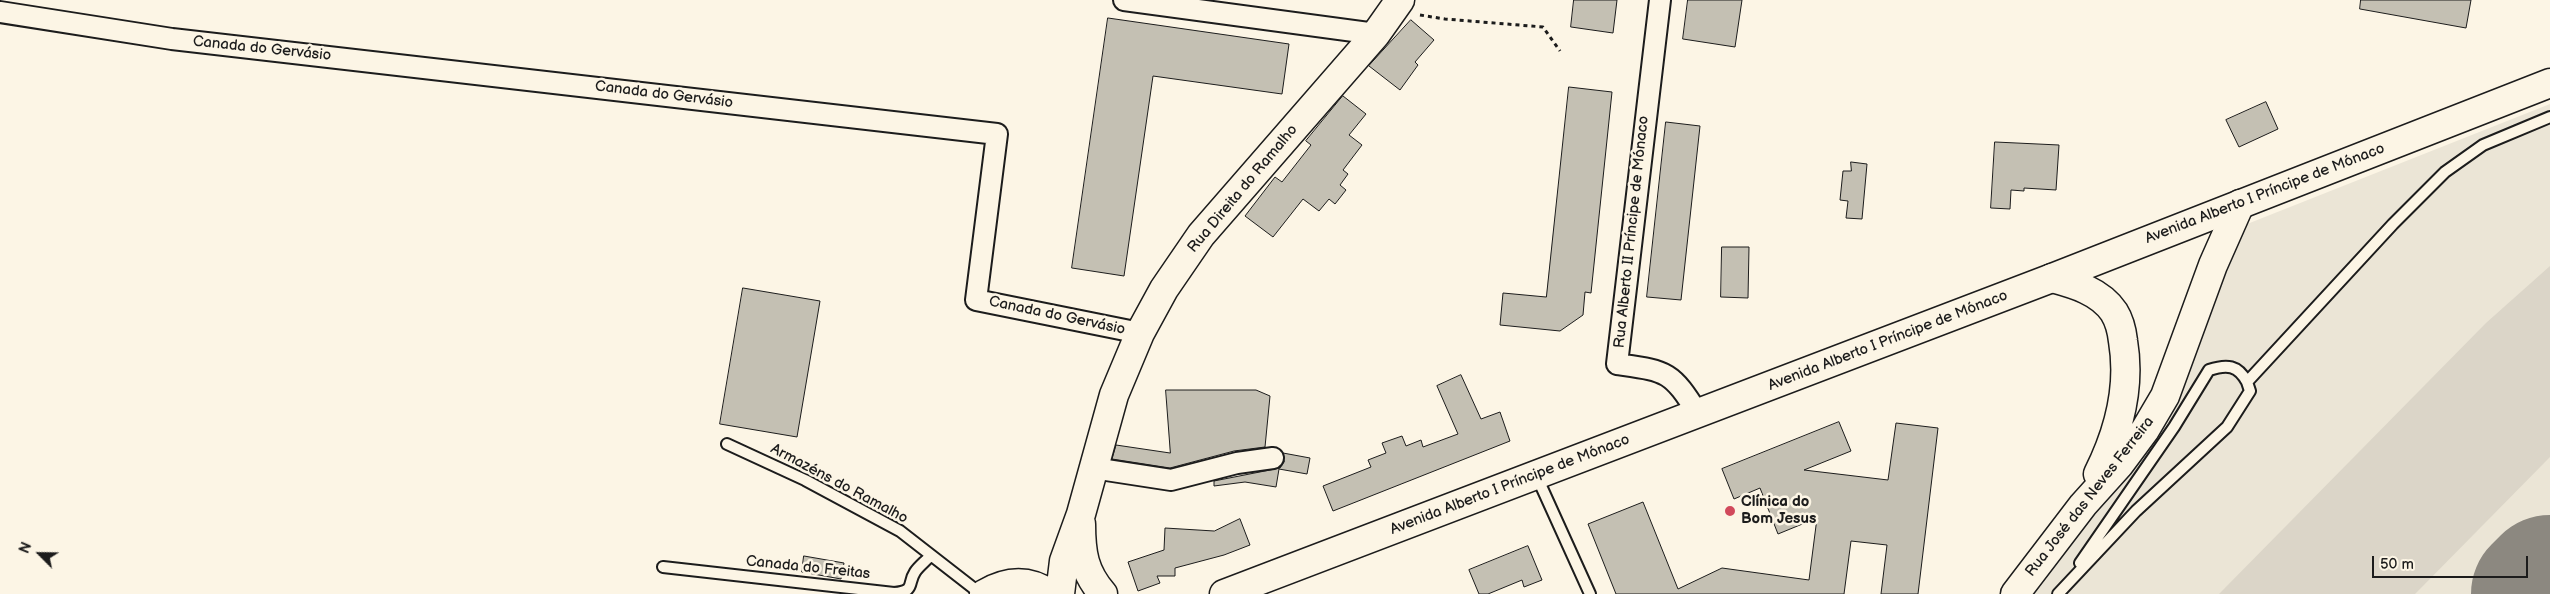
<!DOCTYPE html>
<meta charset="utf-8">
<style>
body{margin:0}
#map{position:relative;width:2550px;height:594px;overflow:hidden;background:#fcf5e5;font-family:"Balsamiq Sans",sans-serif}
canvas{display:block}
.north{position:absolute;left:15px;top:529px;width:50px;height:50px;-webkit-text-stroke:4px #fcf5e5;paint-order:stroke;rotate:293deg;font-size:14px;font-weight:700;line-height:20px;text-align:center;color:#1c1c1c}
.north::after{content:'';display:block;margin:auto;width:18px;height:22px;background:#1c1c1c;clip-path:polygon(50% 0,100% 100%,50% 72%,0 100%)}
.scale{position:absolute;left:2372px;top:556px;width:156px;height:22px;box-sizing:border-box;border:2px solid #1c1c1c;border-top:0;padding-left:6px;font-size:15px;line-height:18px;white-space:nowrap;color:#1c1c1c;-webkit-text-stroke:4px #fcf5e5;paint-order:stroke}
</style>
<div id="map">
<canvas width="2550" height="594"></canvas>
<div class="north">N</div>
<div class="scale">50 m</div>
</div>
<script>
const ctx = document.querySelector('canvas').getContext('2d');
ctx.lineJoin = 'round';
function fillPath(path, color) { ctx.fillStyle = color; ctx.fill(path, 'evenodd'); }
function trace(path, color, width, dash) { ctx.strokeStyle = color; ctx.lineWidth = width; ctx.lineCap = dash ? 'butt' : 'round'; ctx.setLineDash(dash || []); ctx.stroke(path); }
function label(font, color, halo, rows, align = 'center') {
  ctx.font = font + ' "Balsamiq Sans",sans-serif'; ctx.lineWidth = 5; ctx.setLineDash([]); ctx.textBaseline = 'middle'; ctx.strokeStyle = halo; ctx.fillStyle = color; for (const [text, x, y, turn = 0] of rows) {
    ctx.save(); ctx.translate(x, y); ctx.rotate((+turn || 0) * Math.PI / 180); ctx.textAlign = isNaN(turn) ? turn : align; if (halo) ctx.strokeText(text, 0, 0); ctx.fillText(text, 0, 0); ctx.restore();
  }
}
fillPath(new Path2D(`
 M2550,104v490h-519l93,-122 108,-242z`), '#ebe5d6');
fillPath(new Path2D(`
 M2550,266v191l-135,137h-196l267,-271z`), '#dbd5c8');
trace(new Path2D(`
 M2541,594l9,-9`), '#8c8880', 140);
const building = new Path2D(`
 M1574,0h43l-4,33 -42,-6z
 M1688,0h54l-7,47 -52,-8z
 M2361,0h110l-5,28 -106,-19z
 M1108,18l181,26 -7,50 -129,-18 -29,200 -52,-8z
 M1411,20l23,20 -19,22 3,3 -18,25 -31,-24z
 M1569,87l43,5 -21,201 -6,-1 -2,23 -23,16 -60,-6 3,-32 43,4z
 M1343,96l23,18 -17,21 13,10 -19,25 5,4 -8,11 6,5 -11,14 -6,-5 -10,12 -16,-12 -30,38 -28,-21 30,-39 7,5 29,-37 -5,-4z
 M2266,102l12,27 -39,18 -13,-27z
 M1666,122l34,4 -19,174 -34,-3z
 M1995,142l64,3 -3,45 -32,-2v3l-13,-1 -1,19 -19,-1z
 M1851,162l16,2 -5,55 -16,-1 2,-17 -8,-1 3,-29h8z
 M1722,247h27l-1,51 -27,-1z
 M743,288l77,13 -23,136 -77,-13z
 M1461,375l20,44 19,-7 10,29 -177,70 -10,-25 48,-19 -3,-7 18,-7 -4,-10 20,-7 4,10 15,-6 2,7 35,-13 -21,-48z
 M1166,390h90l14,6 -5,51 -31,4 -64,17 -58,-9 4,-14 54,8z
 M1839,422l12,29 -47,19 84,10 8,-57 42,5 -20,166h-37l6,-49 -36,-4 -7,53h-228l-28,-70 55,-22 35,87 44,-21 87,12 8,-62 -39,16 -18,-46 -26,11 -12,-30z
 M1283,453l27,5 -3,16 -28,-5 -3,18 -31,-5 -31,4v-5l66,-13 4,-6z
 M1240,519l10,26 -26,10 -49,13v8h-18l3,7 -22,8 -10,-29 36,-12 1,-22 49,3z
 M1528,546l14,34 -18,7 -2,-7 -34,14h-9l-10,-24z
 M804,556l40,7 -3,16 -39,-7z`);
fillPath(building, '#c4c0b3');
trace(building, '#1c1c1c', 1);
const lane = new Path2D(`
 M727,444l78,36 95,51 81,63
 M1537,477l53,117
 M2080,563l94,-136 35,-57c18,-6 29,-5 38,12
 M663,567l231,26c22,-2 13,-9 21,-21 4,-6 11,-11 15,-16
 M2058,594l78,-83 91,-84 23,-36 -3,-9 146,-158 52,-52 38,-27 67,-28`);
const street = new Path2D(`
 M1124,0l252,34
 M1660,0l-43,364c49,7 54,6 81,50
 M0,12l172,27 825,95 -21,166 164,33
 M1093,468l78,12 66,-17 36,-5`);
const secondary = new Path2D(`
 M1081,524c0,29 3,48 22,70
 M984,594c22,-13 43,-16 66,0
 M1060,594l4,-33 17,-47 33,-119 26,-62 24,-44 37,-54 175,-201 24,-34
 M1224,594l828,-316 498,-195`);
const primary = new Path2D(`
 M2052,278c22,6 48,13 62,34 5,8 8,20 9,29 8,47 -4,91 -25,133
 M2015,594l68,-89 36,-40 26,-35 20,-34 48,-131 27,-61`);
trace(lane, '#1c1c1c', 14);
trace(street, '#1c1c1c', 24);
trace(secondary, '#1c1c1c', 31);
trace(primary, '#1c1c1c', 31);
trace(new Path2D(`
 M1420,15l25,4 98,8 17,24`), '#1c1c1c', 3, [4, 4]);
trace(lane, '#fcf5e5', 10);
trace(street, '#fcf5e5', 20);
trace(secondary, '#fcf5e5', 28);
trace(primary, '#fcf5e5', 28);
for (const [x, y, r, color] of [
 [1730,511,6,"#d1495b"]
]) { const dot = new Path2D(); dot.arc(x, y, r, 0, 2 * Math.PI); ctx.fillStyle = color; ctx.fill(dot); trace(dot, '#fcf5e5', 2); }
label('15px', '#1c1c1c', '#fcf5e5', [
 ["Canada do Gervásio",262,49,6],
 ["Canada do Gervásio",664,95,7],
 ["Rua Direita do Ramalho",1243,189,-50],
 ["Avenida Alberto I Príncipe de Mónaco",2265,194,-21],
 ["Rua Alberto II Príncipe de Mónaco",1632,232,-84],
 ["Canada do Gervásio",1057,316,12],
 ["Avenida Alberto I Príncipe de Mónaco",1888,341,-21],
 ["Armazéns do Ramalho",839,484,28],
 ["Avenida Alberto I Príncipe de Mónaco",1510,485,-21],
 ["Rua José das Neves Ferreira",2090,497,-52],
 ["Canada do Freitas",808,568,6]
]);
label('bold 15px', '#1c1c1c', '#fcf5e5', [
 ["Clínica do",1741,502],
 ["Bom Jesus",1741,519]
], 'left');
</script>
